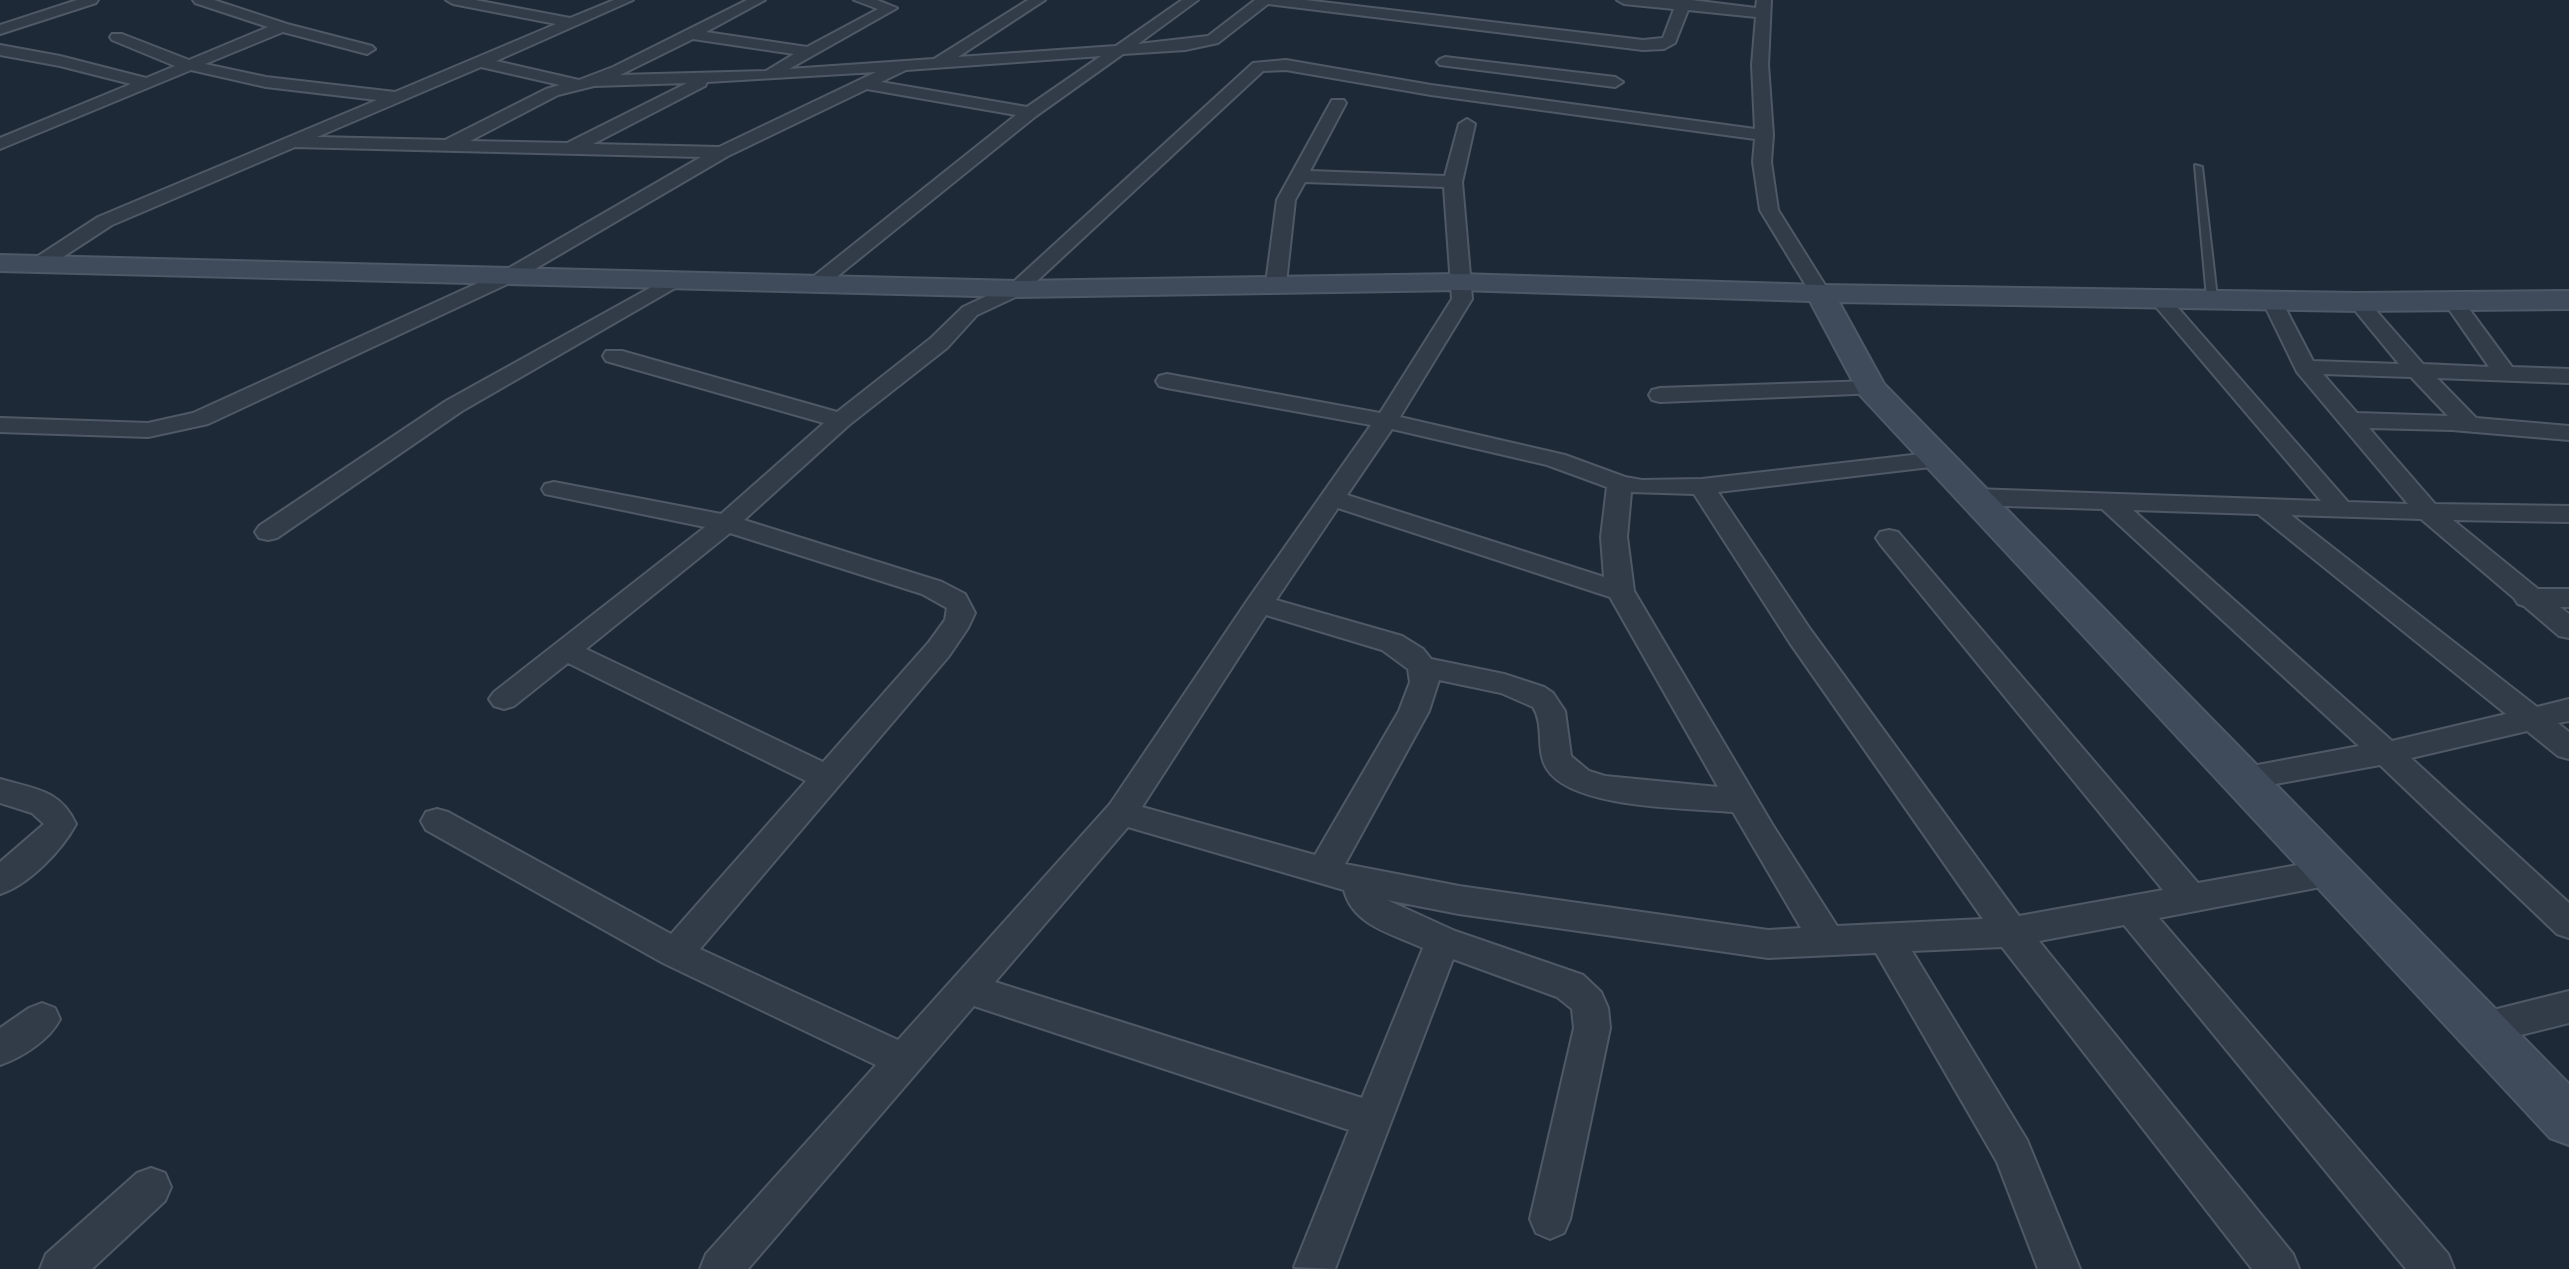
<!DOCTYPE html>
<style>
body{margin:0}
canvas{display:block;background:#1e2937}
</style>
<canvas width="2569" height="1269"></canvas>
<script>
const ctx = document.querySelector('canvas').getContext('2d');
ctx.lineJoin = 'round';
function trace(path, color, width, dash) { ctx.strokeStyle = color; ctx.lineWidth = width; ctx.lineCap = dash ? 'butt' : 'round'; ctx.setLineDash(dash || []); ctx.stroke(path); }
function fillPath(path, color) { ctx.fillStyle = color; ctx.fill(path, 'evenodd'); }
const lane = new Path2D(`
 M2195,165l7,2 15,131 -5,3 -5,-3z`);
const street = new Path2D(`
 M77,0h21l-2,3 -96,31v-9z
 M193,0h21l73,24 85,22 3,3 -8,5 -84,-22 -78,32 61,13 129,15 161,-68 -103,-20 -7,-4h29l95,18 44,-18h19l-137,61 83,19 34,-13 134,-67h18l-59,32 101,15 71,-38 -24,-9h23l20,8 -108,61 145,-10 94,-59h17l-87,57 158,-11 66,-46h16l-60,44 70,-8 47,-36h50l338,40 20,-2 11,-29 -50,-5 -7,-4h74l65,8 1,-8h14l-3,65 5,70 -2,27 7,48 52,83 -3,4h-14l-53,-87 -7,-48 2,-23 -324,-44 -145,-25 -23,1 -239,222 -47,22 -30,33 -98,77 -105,95 198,62 23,12 10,19 -7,15 -19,28 -249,293 198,91 212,-236 139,-206 122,-173 -204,-37 -8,-2 -3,-5 3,-5 8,-2 213,39 72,-114 -8,-112 -139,-5 -10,18 -9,83 -3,4h-14l-3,-4 11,-83 55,-100h12l2,3 -36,68 135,5 14,-52 8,-5 8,5 -13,58 10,117 -72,118 165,38 60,22 17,3 60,-1 237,-27 9,2 3,5 -3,5 -9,2 -221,26 92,137 209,287 144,-26 -283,-346 -4,-6 4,-6 9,-2 9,2 300,351 133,-24 12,4 5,9 -5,9 -12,4 -172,33 289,336 6,15h-48l-282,-344 -85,16 254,313 6,15h-47l-250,-322 -90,4 115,189 53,129h-42l-41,-107 -121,-209 -108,5 -309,-44 -72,-14 68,31 128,44 18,17 7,16 2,20 -40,191 -6,14 -14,6 -14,-6 -6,-14 44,-191 -2,-19 -15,-12 -104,-38 -118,310 -41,-2 55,-137 -375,-124 -226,263h-48l6,-15 170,-189 -213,-102 -237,-133 -5,-9 5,-9 11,-3 11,3 223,122 135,-153 -238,-118 -54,43 -10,3 -10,-3 -5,-7 5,-7 211,-165 -160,-33 -3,-5 3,-5 9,-2 167,32 103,-91 -218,-62 -3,-5 3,-5h16l215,61 94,-74 32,-31 47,-22 243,-222 33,-3 145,25 324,44 -3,-64 4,-48 -68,-7 -13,33 -11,6 -21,1 -375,-46 -50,39 -33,7 -62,4 -87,62 -213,172h-14l-3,-4 3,-4 207,-165 -149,-26 -139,67 -212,124 -308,144 -60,13 -148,-5v-14l148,5 45,-10 309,-141 199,-115 -406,-10 -183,78 -66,43h-14l-3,-4 3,-4 66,-43 279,-117 -111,-13 -75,-17 -191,79v-11l131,-54 -71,-18 -60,-11v-10l60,11 86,22 29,-12 -63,-26 -2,-3 2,-3h10l67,26 79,-33 -73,-24zM693,39l101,15 -28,17 -146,4zM1101,56l-74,51 -146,-25 25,-12zM481,67l79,18 -14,4 -101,51 -128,-3zM876,72l-157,75 -126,-3 112,-58 2,-4zM687,83l-120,60 -97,-2 88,-46 36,-9zM1392,429l155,36 60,22 -6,50 3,40 -257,-82zM1631,492l63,2 96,149 193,276 -146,7 -65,-102 -138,-233 -7,-54zM1338,508l272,89 108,190 -113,-11 -16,-5 -18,-15 -6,-45 -12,-18 -9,-6 -40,-13 -73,-15 -8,-10 -21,-13 -126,-36zM730,533l192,61 25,14 -2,12 -16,22 -106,120 -237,-113zM1266,615l116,35 26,19 2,13 -11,29 -84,144 -173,-48zM1439,680l62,13 32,14c12,19 2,43 14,62 25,40 141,39 186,43l68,116 -33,2 -309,-44 -114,-22 84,-153zM1128,827l216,63c9,36 49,44 79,58l-61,150 -367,-116z
 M1445,57l170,20 8,5 -8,5 -175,-22 -3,-3 3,-3z
 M675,274l7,2 3,4 -3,4 -220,127 -185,127 -9,2 -9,-2 -4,-6 4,-6 187,-125z
 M2158,291l7,2 183,209 60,2 -111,-132 -35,-72 3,-4h14l34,65 86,3 -51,-62 3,-4h14l58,66 66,3 -45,-65 3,-4h14l51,69 57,2v14l-132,-5 39,40 93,8v14l-117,-10 -83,-2 66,76 134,2v16l-116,-2 85,69h31v18h-9l9,7v24l-10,-2 -35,-30 -6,-2 -4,-6 -93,-79 -130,-4 246,192 32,-8v22l-11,2 11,9v27l-11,-3 -31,-25 -116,27 158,145v35l-12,-4 -177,-169 -138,25 -11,-4 -5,-8 5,-8 128,-24 -257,-237 -128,-4 -9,-3 -4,-5 4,-5 9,-3 347,12 -170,-200 -3,-4 3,-4zM2323,374l88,3 37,39 -91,-3zM2133,510l125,4 248,200 -114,27z
 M1871,381l8,2 3,5 -3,5 -219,9 -8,-2 -3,-5 3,-5 8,-2z
 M0,779c34,10 60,10 76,45 -14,26 -47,61 -76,70v-32l44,-38 -12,-11 -32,-10z
 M2569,991v32l-88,22 -13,-5 -5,-11 5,-11 13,-5z
 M42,1003l13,5 5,11c-10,21 -39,39 -60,46v-37l29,-20z
 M151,1168l14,5 6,14 -6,14 -73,68h-52l6,-15 91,-81z`);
const secondary = new Path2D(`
 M0,255l1017,26 442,-7 361,11 538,8 211,-2v18l-211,2 -519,-9 45,82 685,700v61l-19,-7 -690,-743 -50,-94 -351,-11 -442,7 -1017,-26z`);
trace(lane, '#4f5866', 4);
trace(street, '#4f5866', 4);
trace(secondary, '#4f5866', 4);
fillPath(lane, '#323b48');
fillPath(street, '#323b48');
fillPath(secondary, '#3f4a5b');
</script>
